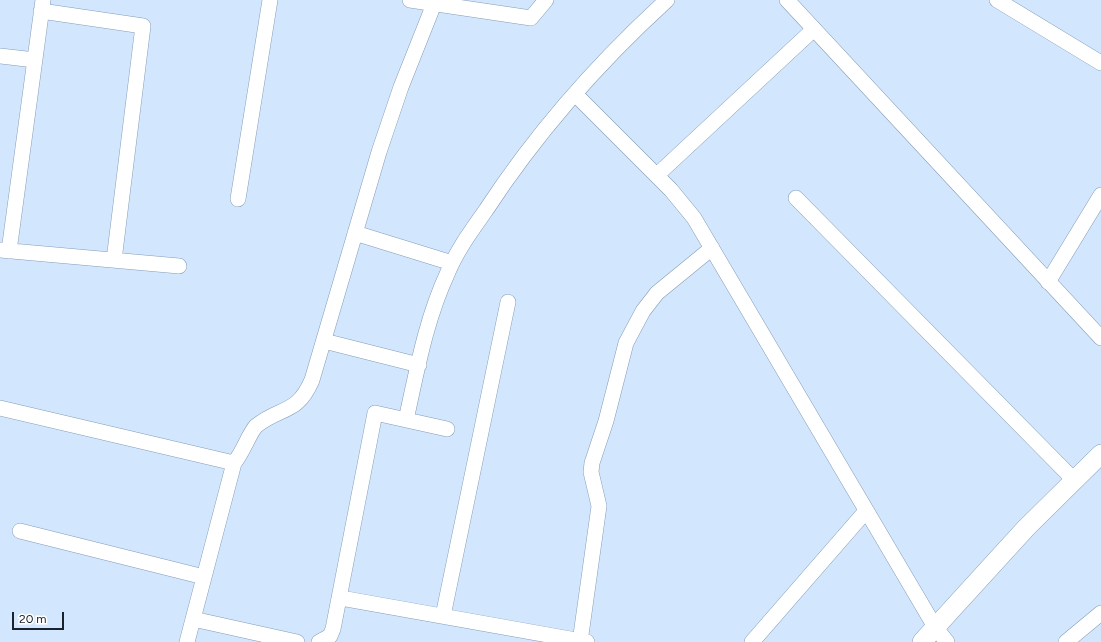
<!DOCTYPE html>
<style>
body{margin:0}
#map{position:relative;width:1101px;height:642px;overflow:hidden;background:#d2e7fe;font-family:Figtree,sans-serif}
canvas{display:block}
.scale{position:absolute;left:12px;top:612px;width:52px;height:18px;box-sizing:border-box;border:2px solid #18212c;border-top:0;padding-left:5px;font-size:12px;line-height:14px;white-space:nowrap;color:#18212c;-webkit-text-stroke:3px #fff;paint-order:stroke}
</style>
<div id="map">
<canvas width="1101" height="642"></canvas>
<div class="scale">20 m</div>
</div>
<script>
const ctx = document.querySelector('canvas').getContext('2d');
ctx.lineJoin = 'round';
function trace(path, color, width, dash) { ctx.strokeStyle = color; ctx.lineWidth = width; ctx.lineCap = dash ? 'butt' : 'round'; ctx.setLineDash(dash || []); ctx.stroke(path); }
const minor = new Path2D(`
 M410,0l121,18 15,-18
 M787,0l314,338
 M997,0l104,63
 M41,11l102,15 -29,234
 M0,56l35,4
 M575,94l96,96 23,28 241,409 12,15
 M657,175l157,-146
 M796,198l278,282
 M238,199l32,-199
 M355,233l97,30
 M0,250l179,16
 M9,251l34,-251
 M1048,282l53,-87
 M324,341l95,24
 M0,408l234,55
 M406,420c11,-50 20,-101 42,-148 9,-22 24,-42 38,-62 51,-78 112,-147 181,-210
 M20,531l184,46
 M341,598l246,44
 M443,616l65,-314
 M193,619l104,23
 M187,642l47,-179c8,-9 16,-31 22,-37 25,-20 41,-11 56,-46l67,-228 22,-65 33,-83
 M319,642l11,-6 3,-7 42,-216 72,16
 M580,642l19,-136 -8,-34 1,-9 14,-42 20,-78 17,-32 14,-18 55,-45
 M752,642l114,-131
 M1066,642l35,-29`);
const tertiary = new Path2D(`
 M922,642l104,-114 75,-74`);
trace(minor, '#849cb7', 16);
trace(tertiary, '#849cb7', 20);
trace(minor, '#fff', 15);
trace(tertiary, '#fff', 19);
</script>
